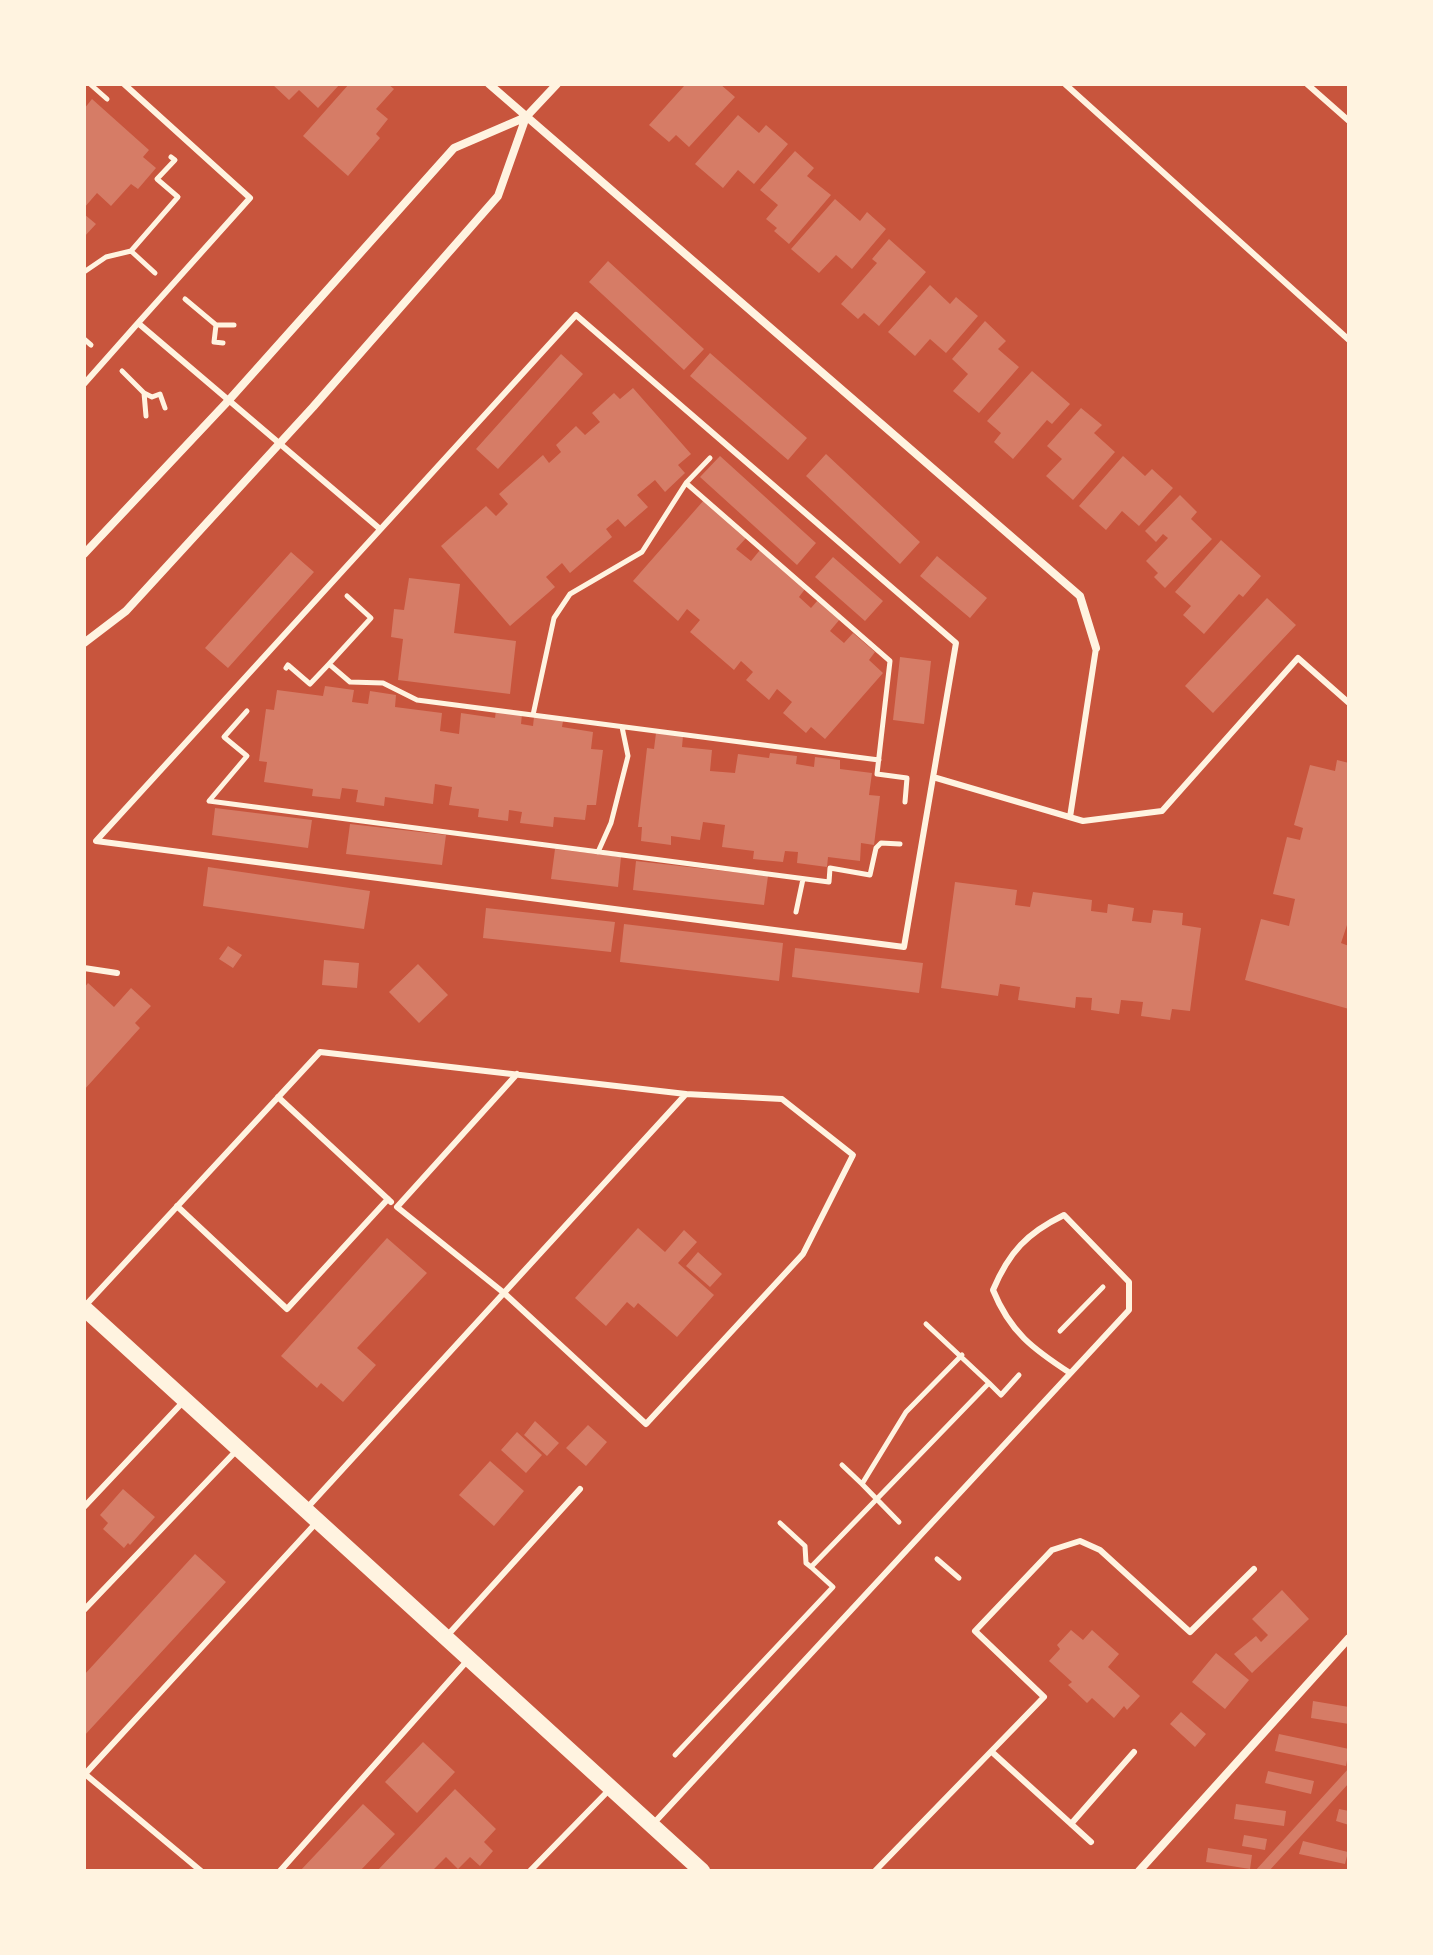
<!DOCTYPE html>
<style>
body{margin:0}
#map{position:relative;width:1433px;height:1955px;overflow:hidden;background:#c8553d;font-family:"DejaVu Sans",sans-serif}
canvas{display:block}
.frame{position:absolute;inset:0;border:86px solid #fff3e0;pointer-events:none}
</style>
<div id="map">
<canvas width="1433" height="1955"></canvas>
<div class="frame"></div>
</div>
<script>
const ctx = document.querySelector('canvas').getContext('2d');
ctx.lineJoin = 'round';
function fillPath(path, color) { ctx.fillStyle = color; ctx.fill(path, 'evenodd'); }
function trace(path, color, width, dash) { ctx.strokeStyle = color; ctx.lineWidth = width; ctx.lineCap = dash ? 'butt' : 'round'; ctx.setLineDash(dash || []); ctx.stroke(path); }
fillPath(new Path2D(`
 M272,84h68l-22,24 -19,-18 -10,10z
 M349,84h39l6,5 -18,20 12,10 -12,15 4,4 -32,38 -45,-40z
 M682,84h38l15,13 -46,50 -13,-12 -7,7 -20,-17 35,-39z
 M92,99l57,51 -6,7 13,11 -18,21 -7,-5 -20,22 -14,-13 -13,15v-99z
 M738,115l21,18 7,-8 22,19 -34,40 -16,-14 -15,18 -28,-24z
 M795,151l19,17 -7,8 24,19 -42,49 -15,-13 3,-3 -11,-9 12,-14 -18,-15z
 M835,199l25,22 7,-9 19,17 -34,40 -16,-14 -17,18 -28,-24z
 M84,214l12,10 -12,13z
 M889,239l37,33 -47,54 -15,-13 -6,6 -17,-15 36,-41 -5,-4z
 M608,261l96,88 -20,21 -95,-88z
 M930,285l20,19 6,-7 22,19 -32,37 -16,-14 -15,17 -27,-24z
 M985,321l21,20 -8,8 21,18 -40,46 -26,-22 15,-17 -16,-15z
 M710,353l97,85 -19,22 -98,-84z
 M561,354l22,20 -85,95 -22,-20z
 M1032,371l38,33 -18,20 -5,-4 -34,39 -19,-17 7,-9 -14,-12z
 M633,388l58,66 -13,11 7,8 -20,19 -10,-12 -18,15 11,12 -23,20 -7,-8 -12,10 6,8 -42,36 -8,-10 -16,14 9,10 -45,39 -69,-80 45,-40 10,10 12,-12 -9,-10 44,-39 6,8 12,-11 -5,-7 20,-19 9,9 15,-13 -8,-9 22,-20 6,6z
 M1081,408l21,17 -8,8 21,19 -42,48 -27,-24 16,-17 -15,-13z
 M826,454l94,88 -20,22 -94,-88z
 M720,456l96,87 -19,22 -97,-88z
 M1123,456l22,20 7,-7 21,19 -34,38 -17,-15 -16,19 -27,-24z
 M1180,495l17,17 -6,7 21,20 -47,49 -11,-11 4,-4 -12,-12 22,-23 -5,-4 -7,8 -11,-11z
 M704,500l43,37 -11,12 15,12 9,-11 45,39 -6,8 12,11 7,-8 22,19 -10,12 14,12 9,-10 22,19 -6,8 14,13 -58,66 -14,-12 -5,6 -23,-20 9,-11 -15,-13 -8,11 -23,-20 7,-8 -12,-11 -7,9 -44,-38 10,-12 -13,-11 -9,12 -45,-40z
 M1221,540l40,36 -18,21 -4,-3 -35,40 -21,-19 8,-9 -16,-14z
 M291,552l23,20 -86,96 -23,-20z
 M937,556l50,42 -17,20 -50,-42z
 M833,557l50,44 -18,20 -50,-44z
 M409,578l51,6 -6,49 62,8 -6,53 -112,-14 5,-41 -12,-2 3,-28 10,1z
 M1267,598l29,27 -83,88 -28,-27z
 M900,657l31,4 -7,63 -31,-4z
 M325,686l29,4 -2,12 16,2 2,-13 26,4 -1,12 47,6 -2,18 19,3 2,-21 34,5 1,-8 26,4 -1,10 12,2 1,-9 29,4 -1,6 31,5 -2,17 12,1 -7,55h-9l-2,15 -31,-3 -1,10 -33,-4 2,-11 -13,-2 -1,11 -30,-4 1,-8 -30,-4 3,-18 -17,-3 -2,20 -48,-7 -1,9 -28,-4 2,-12 -16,-2 -2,11 -28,-3 1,-7 -49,-7 3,-20 -8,-1 7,-52 8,1 3,-20 46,6z
 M656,733l27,3 -1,11 30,3 -2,21 25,2 3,-19 31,4 1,-5 27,3 -1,8 18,3 1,-10 25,3v9l32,4 -3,22 11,1 -6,49 -13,-2 -1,18 -32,-4 -1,10 -30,-4 1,-11 -13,-1 -2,11 -30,-3 1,-8 -32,-4 3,-22 -22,-3 -3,18 -29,-4v9l-30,-4 1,-14h-4l9,-79 7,1z
 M1337,760l12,3v156l-8,24 8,3 -2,29h2v34l-104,-29 16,-61 28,7 6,-27 -22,-5 14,-57 13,3 3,-12 -9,-3 16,-60 25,6z
 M215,808l97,12 -4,28 -96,-13z
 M350,824l96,11 -4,30 -96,-11z
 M555,849l66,8 -3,30 -67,-8z
 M636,861l132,15 -4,29 -131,-15z
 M208,867l162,24 -6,38 -161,-23z
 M955,882l62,8 -2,15 15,2 3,-15 59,8 -1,11 16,2 1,-9 26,4 -2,13 19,2 2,-13 30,3 -1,12 19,3 -11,83 -18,-2 -2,11 -29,-4 2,-14 -22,-2 -2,14 -28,-4 1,-12 -16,-1 -1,11 -57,-8 2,-13 -20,-3 -2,12 -57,-8z
 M486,908l129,14 -4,30 -128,-14z
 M624,924l159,19 -4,38 -159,-19z
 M228,946l14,9 -9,13 -14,-9z
 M795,948l128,15 -4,30 -127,-16z
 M324,960l35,3 -2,25 -35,-3z
 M418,964l30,31 -29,28 -30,-31z
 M88,983l26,24 17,-19 20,18 -16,17 5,5 -56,62v-102z
 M638,1228l27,24 19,-22 13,12 -19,21 36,32 -37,42 -39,-34 -4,5 -7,-6 -21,24 -31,-28z
 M387,1238l40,35 -70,75 19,17 -33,37 -22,-19 -4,5 -36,-32z
 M698,1252l24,22 -12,13 -24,-21z
 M535,1421l24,22 -12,13 -23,-21z
 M588,1425l19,17 -21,24 -20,-18z
 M517,1432l25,23 -16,18 -25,-23z
 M490,1461l34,30 -30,35 -35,-31z
 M123,1489l32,28 -25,28 -2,-2 -4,5 -21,-19 5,-6 -8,-8z
 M195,1554l31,28 -142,154v-61z
 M1282,1590l27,29 -57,54 -18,-19 22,-18 5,6 7,-7 -16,-16z
 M1071,1630l12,10 9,-10 27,24 -11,13 32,29 -13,14 -3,-4 -10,12 -22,-20 -5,5 -19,-18 4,-3 -23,-21 11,-12 -3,-4z
 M1216,1653l33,27 -24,29 -33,-27z
 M1313,1701l36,6v17l-38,-6z
 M1181,1712l25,22 -11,13 -25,-23z
 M1279,1734l70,15 -3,17 -71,-15z
 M423,1742l32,30 -38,41 -32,-31z
 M1349,1768v15l-80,88h-14z
 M1268,1771l46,10 -3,13 -46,-11z
 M455,1789l41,40 -12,13 9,9 -13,15 -10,-9 -12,12 -12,-12 -14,14h-55z
 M363,1804l32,30 -35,37h-60z
 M1236,1804l50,7 -2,15 -50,-7z
 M1339,1809l10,2v14l-13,-4z
 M1244,1835l23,4 -2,11 -23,-4z
 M1303,1841l45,11 -3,12 -46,-10z
 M1208,1848l44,7 -2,14 -44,-7z`), '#d67c66');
trace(new Path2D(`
 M90,84l17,15
 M131,251l24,22
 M84,272l22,-15 25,-6 47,-54 -21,-18 18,-19 -4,-3
 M185,299l31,26h18
 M216,325l-2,17 9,1
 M84,339l7,6
 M122,371l22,22 2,23
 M144,393l8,4 8,-3 5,14
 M710,458l-24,25 204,178 -13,113 30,4 -2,24
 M329,664l42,-46 -24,-22
 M286,668l2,-3 22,19 19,-20 21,18 33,1 34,17 462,60
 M247,711l-23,26 23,19 -38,45 620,81 1,-14 40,7 6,-27 5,-5 19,1
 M533,715l21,-97 16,-24 72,-42 44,-69
 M598,852l13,-29 17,-67 -6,-29
 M796,912l7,-33
 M926,1324l63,59
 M1060,1331l43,-44
 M842,1465l20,19
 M899,1522l-37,-38 44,-72 56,-57
 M780,1523l25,23 1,17 5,4
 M937,1559l22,19
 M675,1755l158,-168 -22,-20 178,-184 12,12 18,-20`), '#fff3e0', 5);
trace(new Path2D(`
 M124,84l126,114 -112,125 242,206
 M1065,84l284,256
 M1307,84l42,37
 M576,315l380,328 -52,304 -808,-106z
 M84,384l54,-61
 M933,777l150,44 79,-10 136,-153 51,45
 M1070,817l26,-169
 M84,968l33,5
 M278,1097l113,105
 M177,1206l110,103 101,-110
 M84,1307l236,-255 366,42
 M84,1507l99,-105
 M307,1508l379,-414 96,5 71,56 -50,99 -157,170 -142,-131 -107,-86 120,-133
 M84,1610l152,-159
 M446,1637l134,-148
 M992,1752l99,90
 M654,1823l475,-513v-28l-65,-67c-37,18 -55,37 -71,75 17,42 40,59 77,83
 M1071,1824l63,-72
 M201,1871l-116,-97 231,-251
 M280,1871l187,-210
 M530,1871l81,-83
 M875,1871l169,-174 -69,-66 77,-81 28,-9 20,9 90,82 64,-63`), '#fff3e0', 6);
trace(new Path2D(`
 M489,84l591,512 16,52
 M84,554l145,-154 225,-252 72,-31 31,-33
 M84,643l42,-32 187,-204 185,-211 28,-79
 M1139,1871l210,-233`), '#fff3e0', 8);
trace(new Path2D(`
 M84,1308l618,563`), '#fff3e0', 16);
</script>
